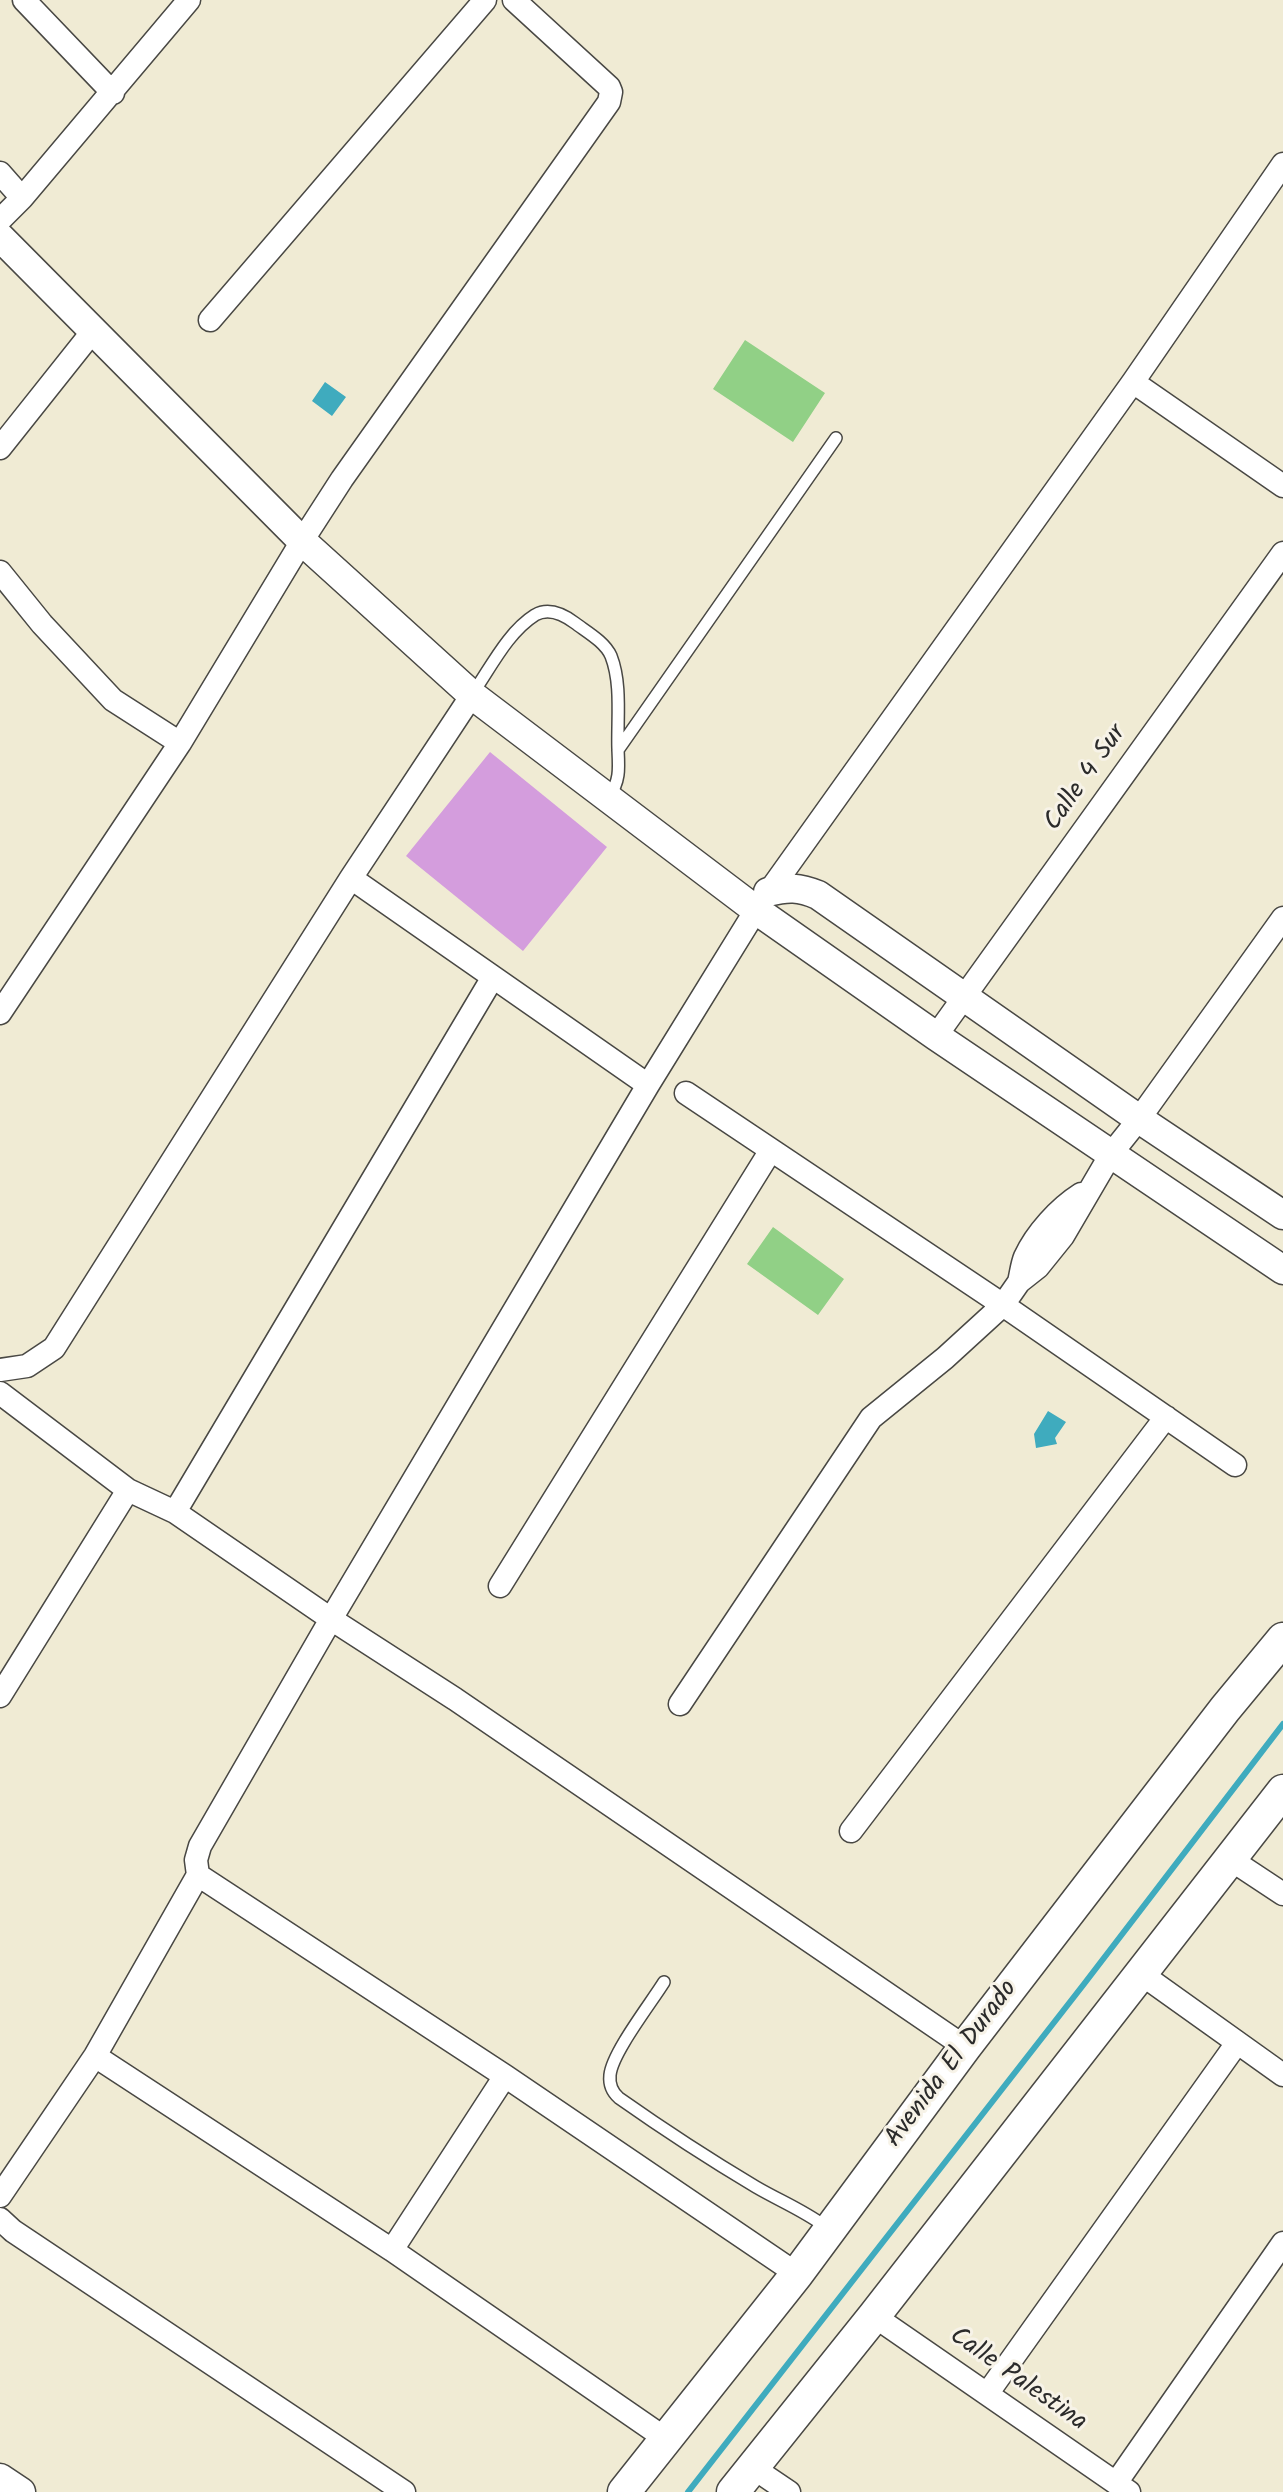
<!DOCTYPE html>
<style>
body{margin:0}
canvas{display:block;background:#f0ebd4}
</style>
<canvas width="1283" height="2492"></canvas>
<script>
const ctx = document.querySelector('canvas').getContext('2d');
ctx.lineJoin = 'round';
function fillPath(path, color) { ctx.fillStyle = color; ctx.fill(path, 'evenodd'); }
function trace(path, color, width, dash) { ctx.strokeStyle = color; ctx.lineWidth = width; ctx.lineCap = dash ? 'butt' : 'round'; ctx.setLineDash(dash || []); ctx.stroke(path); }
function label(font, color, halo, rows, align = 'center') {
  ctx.font = font + ' Kalam,sans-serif'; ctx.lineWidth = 6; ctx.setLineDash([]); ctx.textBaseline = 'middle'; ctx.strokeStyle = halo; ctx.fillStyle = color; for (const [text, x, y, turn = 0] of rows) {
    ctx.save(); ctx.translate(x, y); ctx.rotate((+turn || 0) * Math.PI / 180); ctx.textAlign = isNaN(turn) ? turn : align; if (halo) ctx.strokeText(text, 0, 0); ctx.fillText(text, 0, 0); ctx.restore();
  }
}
fillPath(new Path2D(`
 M745,340l80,53 -32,49 -80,-53z
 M773,1227l71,52 -26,36 -71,-51z`), '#91d086');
fillPath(new Path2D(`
 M325,382l21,15 -14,19 -20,-15z
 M1048,1411l18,11 -11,16 2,6 -21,4 -2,-14z`), '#3fabbe');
trace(new Path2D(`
 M688,2492l396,-508 199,-260`), '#3fabbe', 6);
fillPath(new Path2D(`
 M490,752l117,95 -84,104 -117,-95z`), '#d49ddd');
const service = new Path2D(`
 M473,693c18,-26 35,-61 62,-78 14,-8 28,-1 40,8 12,9 30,19 36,33 11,28 6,64 7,93
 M609,797c11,-16 10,-28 9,-47l218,-312
 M664,1982c-13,21 -52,71 -54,93 -1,10 2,17 9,23 44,31 90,61 137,89 24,14 47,23 70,40`);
const minor = new Path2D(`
 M24,0l89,93
 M0,173l22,25 -22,22
 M22,198l167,-198
 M210,320l275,-320
 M1133,382l150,104
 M0,448l93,-117
 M0,572l42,52 71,76 67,43
 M351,878l297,207
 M0,1013l180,-270 122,-202 40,-62 267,-377 2,-10 -2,-5 -95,-87
 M936,1036l347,-483
 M686,1093l317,212 232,160
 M1019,1282c2,-8 3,-18 6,-25 11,-24 34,-49 56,-63
 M0,1370l27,-4 27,-18 297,-470 121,-183
 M0,1393l128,97 47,22 156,107 124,80 510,348
 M175,1512l318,-535
 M500,1586l271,-436
 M0,1696l128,-206
 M680,1704l191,-286 74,-60 58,-53 16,-23 19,-15 25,-31 48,-82 28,-35 144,-201
 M851,1831l315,-414
 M1230,1859l53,35
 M198,1875l-2,-15 4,-14 131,-227 317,-534 108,-175 377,-528 150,-218
 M1140,1973l143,102
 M95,2056l297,194 274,189
 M0,2196l95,-140 103,-181 307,201 292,198
 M0,2219l13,12 391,261
 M392,2250l113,-174
 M874,2316l255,176
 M987,2394l250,-351
 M752,2467l37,25
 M1116,2483l167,-240`);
const tertiary = new Path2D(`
 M0,237l302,304 170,154 284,215 180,126 347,234
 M768,892c20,-5 31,-5 50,3l321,224 144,96
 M0,2478l21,14`);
const secondary = new Path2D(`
 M624,2492l173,-218 168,-227 260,-338 58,-70
 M733,2492l141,-176 409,-525`);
trace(service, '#494844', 14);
trace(minor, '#494844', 25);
trace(tertiary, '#494844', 31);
trace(secondary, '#494844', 35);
trace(service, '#fff', 11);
trace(minor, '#fff', 22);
trace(tertiary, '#fff', 28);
trace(secondary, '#fff', 32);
label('26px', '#2b2b2b', '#f7f3e8', [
 ["Calle 4 Sur",1087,779,-55],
 ["Avenida El Durado",953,2065,-53],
 ["Calle Palestina",1017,2381,35]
]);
</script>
